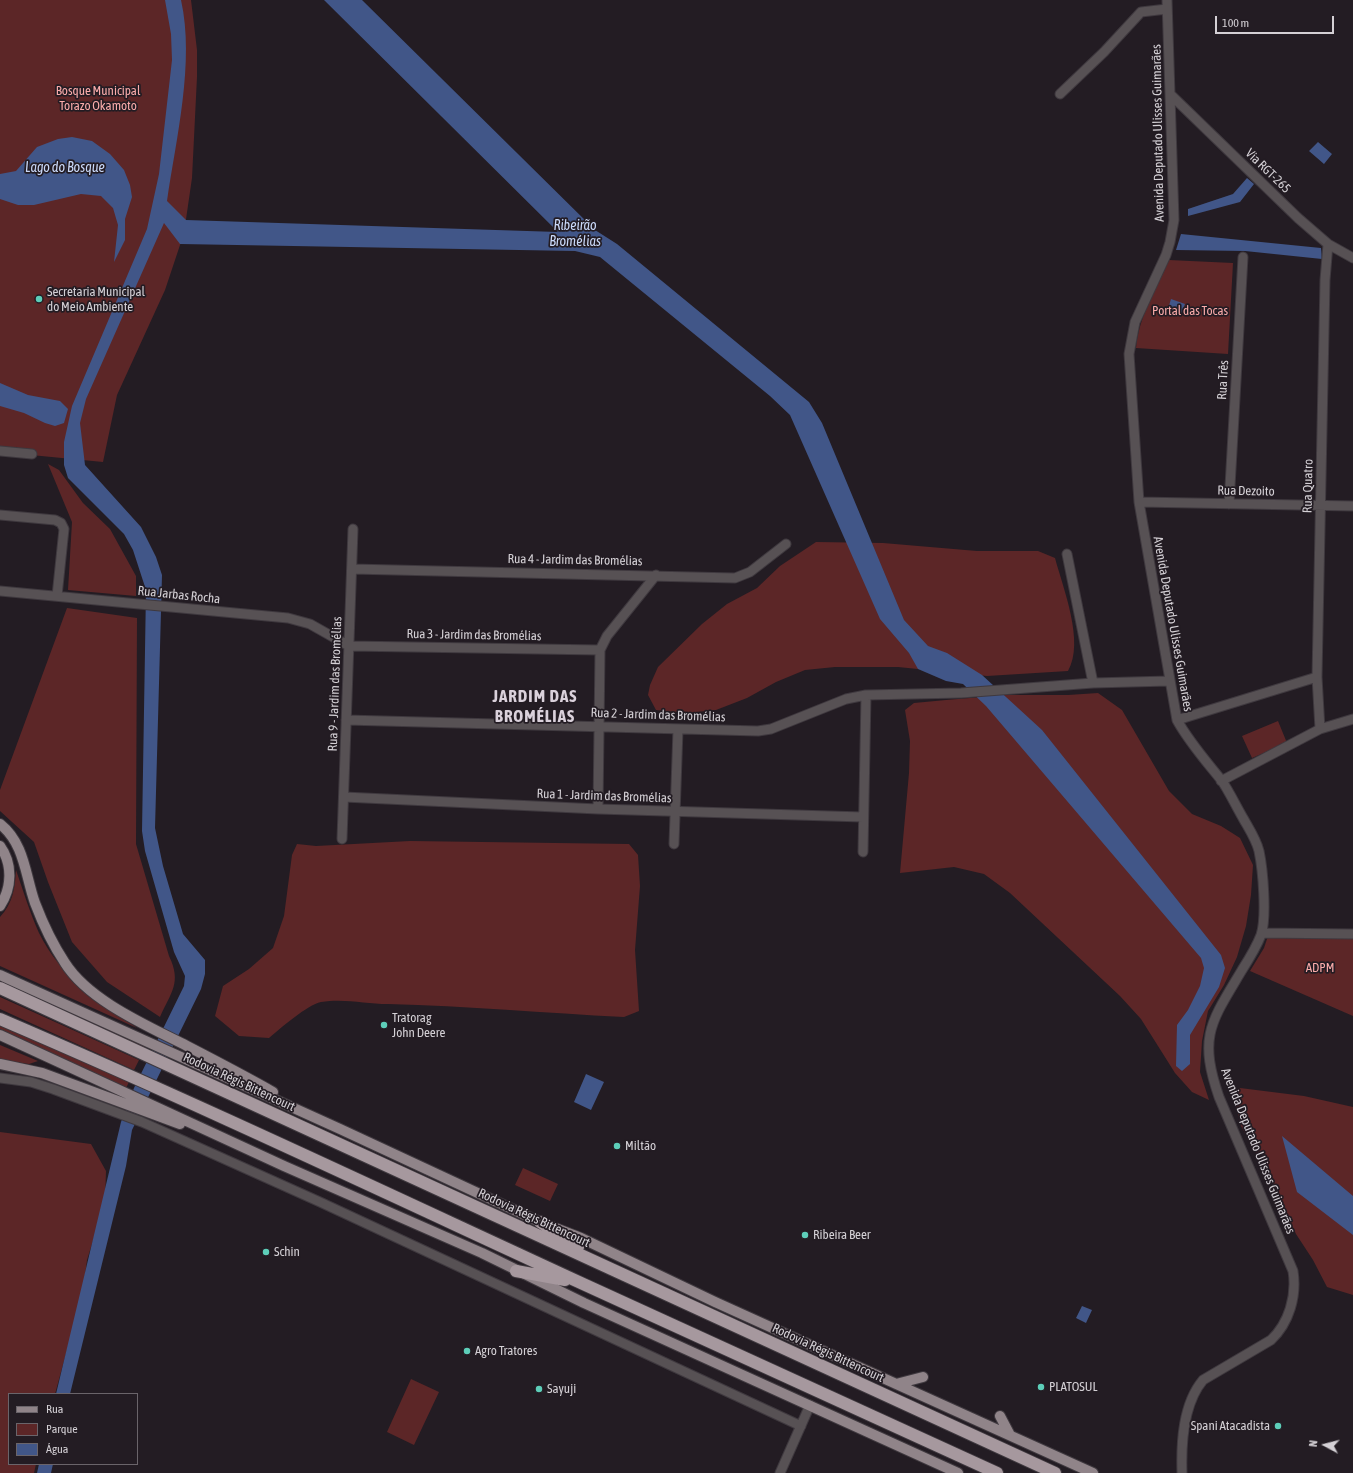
<!DOCTYPE html>
<meta charset="utf-8">
<style>
body{margin:0}
#map{position:relative;width:1353px;height:1473px;overflow:hidden;background:#231c23;font-family:"Asap Condensed",sans-serif}
canvas{display:block}
.legend{position:absolute;left:8px;top:1393px;width:130px;height:72px;box-sizing:border-box;background:#231c23;border:1px solid #6a646a;margin:0;padding:5px 7px;list-style:none;font-size:12px;color:#d4d0d5}
.legend li{display:flex;align-items:center;gap:8px;height:20px}
.legend b{width:20px;border:1px solid #6a646a}
.north{position:absolute;left:1305px;top:1425px;width:40px;height:40px;-webkit-text-stroke:3px #231c23;paint-order:stroke;rotate:277deg;font-size:11px;font-weight:700;line-height:16px;text-align:center;color:#d4d0d5}
.north::after{content:'';display:block;margin:auto;width:14px;height:18px;background:#d4d0d5;clip-path:polygon(50% 0,100% 100%,50% 72%,0 100%)}
.scale{position:absolute;left:1215px;top:16px;width:119px;height:18px;box-sizing:border-box;border:2px solid #d4d0d5;border-top:0;padding-left:5px;font-size:12px;line-height:14px;white-space:nowrap;color:#d4d0d5;-webkit-text-stroke:3px #231c23;paint-order:stroke}
</style>
<div id="map">
<canvas width="1353" height="1473"></canvas>
<ul class="legend">
<li><b style="height:5px;background:#908489"></b>Rua</li>
<li><b style="height:11px;background:#5c2627"></b>Parque</li>
<li><b style="height:11px;background:#415688"></b>Água</li>
</ul>
<div class="north">N</div>
<div class="scale">100 m</div>
</div>
<script>
const ctx = document.querySelector('canvas').getContext('2d');
ctx.lineJoin = 'round';
function fillPath(path, color) { ctx.fillStyle = color; ctx.fill(path, 'evenodd'); }
function trace(path, color, width, dash) { ctx.strokeStyle = color; ctx.lineWidth = width; ctx.lineCap = dash ? 'butt' : 'round'; ctx.setLineDash(dash || []); ctx.stroke(path); }
function label(font, color, halo, rows, align = 'center') {
  ctx.font = font + ' "Asap Condensed",sans-serif'; ctx.lineWidth = 3.5; ctx.setLineDash([]); ctx.textBaseline = 'middle'; ctx.strokeStyle = halo; ctx.fillStyle = color; for (const [text, x, y, turn = 0] of rows) {
    ctx.save(); ctx.translate(x, y); ctx.rotate((+turn || 0) * Math.PI / 180); ctx.textAlign = isNaN(turn) ? turn : align; if (halo) ctx.strokeText(text, 0, 0); ctx.fillText(text, 0, 0); ctx.restore();
  }
}
fillPath(new Path2D(`
 M0,0h191l6,50v27l-5,101 -8,55 -19,57 -48,105 -14,67 -103,-10z
 M1169,260l64,3 -5,91 -92,-6c3,-32 20,-59 33,-88z
 M48,464l11,6 24,33 27,26 26,47v20l-68,-6 4,-68z
 M816,542l67,1 94,8h61l17,7c8,30 30,84 13,113l-81,5 -89,-9h-63l-30,3 -29,12 -29,16 -31,12 -30,3 -30,-3 -8,-15 2,-10 8,-18 44,-43 25,-20 30,-16 23,-22z
 M67,608l70,10 -1,226 33,112c13,27 2,36 -9,61l-53,-35 -35,-40 -24,-60 -14,-40 -34,-31v-21z
 M1098,693l24,17 47,81 23,23 29,12 19,12 13,27 -2,30 -5,31 -9,31 -13,28 -16,26 -6,30 -2,31 9,28 -17,-8 -17,-19 -34,-54 -21,-23 -110,-103 -26,-19 -30,-7 -54,6 9,-100 1,-32 -5,-31 9,-7 32,-3 60,-5h62z
 M1278,721l9,22 -35,15 -10,-22z
 M410,841l219,3 9,11 2,31 -5,64 4,61 -15,6c-79,-4 -157,-11 -236,-13 -22,0 -44,-6 -67,-2 -14,3 -40,26 -52,36l-30,-2 -24,-20 8,-30 26,-17 24,-21 11,-32 8,-61 5,-11 19,2z
 M16,870c7,20 14,43 23,63 21,43 59,69 98,95l-137,-62v-49c13,-14 15,-29 16,-47z
 M1268,936l85,1v79l-103,-45 14,-23z
 M0,978l147,67 -3,5 -144,-65z
 M0,997l139,63 -5,10 -134,-61z
 M0,1023l129,59 -3,6 -126,-57z
 M0,1045l38,16 -9,3 -29,-4z
 M1240,1088l64,8 49,11v188l-26,-8 -14,-27 -17,-26 -26,-56 -29,-52 -8,-31z
 M0,1132l91,12 15,27 -1,31 -18,58 -4,31 -28,103h-46v70h27l-2,9h-34z
 M523,1168l35,16 -8,17 -35,-16z
 M411,1379l28,13 -25,53 -27,-13z`), '#5c2627');
fillPath(new Path2D(`
 M165,0h16c14,62 -5,139 -14,201l19,19 372,12 -234,-232h38l233,230 22,14 192,158 13,21 82,197 24,26 19,7 35,22 60,55 179,225 4,13 -6,19 -29,48v29l-8,7 -6,-5 1,-41 11,-15 12,-24 4,-18 -3,-10 -215,-252 -23,-22 -17,-3 -28,-12 -9,-16 -29,-34 -90,-204 -20,-19 -170,-139 -25,-6 -395,-7 -16,-21 -78,176 -6,24 5,42 56,62 15,30 6,18 -7,253 8,38 20,68 22,26v14l-4,15 -69,141 -6,36 -56,228h-14l65,-272 13,-34 50,-102 1,-10 -11,-24 -29,-101 -3,-20 4,-241 -13,-40 -9,-16 -56,-56 -4,-13v-23l8,-36 75,-177 12,-55 13,-114 -1,-26z
 M72,137l20,4 18,13 14,16 6,15 2,12 -7,22v21l-11,22 4,-37 -5,-17 -12,-12 -20,-2 -47,11h-16l-18,-6v-25l16,-3 21,-24 21,-8z
 M1318,142l14,12 -8,10 -15,-13z
 M1247,178l7,6 -14,18 -52,14v-7l45,-15z
 M1181,234l140,14 1,11 -77,-8 -69,-1z
 M1171,299l14,5 -4,10 -13,-5z
 M0,383l28,12 32,6 8,8 -4,14 -9,3 -10,-3 -21,-10 -24,-7z
 M586,1074l18,8 -13,28 -17,-8z
 M1282,1136l71,60v39l-56,-43z
 M1082,1306l10,4 -6,13 -10,-5z
 M39,1464h14l-2,9h-14z`), '#415688');
const minor = new Path2D(`
 M1167,0l7,220 -4,22 -4,13 -31,67 -6,32 10,148 38,218c12,22 29,41 45,61 8,12 14,25 21,37 6,11 13,21 16,33 4,19 8,66 2,84 -5,13 -12,24 -19,35 -31,52 -44,66 -23,127l74,174c4,25 -4,52 -22,69l-68,40c-20,24 -22,62 -21,93
 M1060,94l44,-42 37,-40 26,-3
 M1171,95l127,123 30,26 25,14
 M0,451l32,3
 M1139,502l214,4
 M1229,504l14,-247
 M0,515l55,5 6,3 3,6 -7,67
 M1067,554l26,129
 M352,569l383,9 15,-6 36,-28
 M0,591l288,27 22,6 39,22 251,4
 M346,720l412,11 13,-2 75,-30 20,-4 95,-2 132,-10 76,-2
 M1177,720l140,-43
 M1320,729l-3,-52 8,-397 3,-36
 M1221,781l99,-52 33,-10
 M344,797l254,12 265,8
 M598,809l2,-159 7,-14 49,-61
 M342,839l11,-310
 M674,844l4,-115
 M863,852l3,-157
 M1262,933l91,1
 M0,1078l31,4 22,7 89,33 178,80 481,224
 M780,1473l30,-68`);
const primary = new Path2D(`
 M0,824c25,20 25,51 35,79 8,21 18,42 30,60 24,38 83,63 122,83 29,15 58,30 86,46
 M0,846c13,18 12,42 0,60
 M0,975l340,154 200,93 41,16 134,64 378,171
 M0,1035l284,131 198,87 102,50 374,170
 M0,1064l42,9 138,51
 M896,1384l27,-7
 M1000,1416l10,19`);
const motorway = new Path2D(`
 M0,988l1055,485
 M0,1019c196,84 388,175 581,264 139,64 278,126 416,190
 M540,1222l38,25
 M516,1271l49,9`);
trace(minor, '#3f393f', 11);
trace(primary, '#3f393f', 12);
trace(motorway, '#3f393f', 14);
trace(minor, '#575154', 9);
trace(primary, '#908489', 10);
trace(motorway, '#a6989e', 12);
for (const [x, y, r, color] of [
 [39,299,4,"#5dceb9"],
 [384,1025,4,"#5dceb9"],
 [617,1146,4,"#5dceb9"],
 [805,1235,4,"#5dceb9"],
 [266,1252,4,"#5dceb9"],
 [467,1351,4,"#5dceb9"],
 [1041,1387,4,"#5dceb9"],
 [539,1389,4,"#5dceb9"],
 [1278,1426,4,"#5dceb9"]
]) { const dot = new Path2D(); dot.arc(x, y, r, 0, 2 * Math.PI); ctx.fillStyle = color; ctx.fill(dot); trace(dot, '#231c23', 1.5); }
label('13px', '#faabaa', '#231c23', [
 ["Bosque Municipal",98,91],
 ["Torazo Okamoto",98,106],
 ["Portal das Tocas",1190,311],
 ["ADPM",1320,968]
]);
label('13px', '#d4d0d5', '#231c23', [
 ["Avenida Deputado Ulisses Guimarães",1158,133,-91],
 ["Via RGT-265",1268,171,44],
 ["Rua Três",1223,380,-87],
 ["Rua Quatro",1308,486,-89],
 ["Rua Dezoito",1246,491,1],
 ["Rua 4 - Jardim das Bromélias",575,560,1],
 ["Rua Jarbas Rocha",179,595,6],
 ["Avenida Deputado Ulisses Guimarães",1173,624,80],
 ["Rua 3 - Jardim das Bromélias",474,635,1],
 ["Rua 9 - Jardim das Bromélias",335,684,-88],
 ["Rua 2 - Jardim das Bromélias",658,715,2],
 ["Rua 1 - Jardim das Bromélias",604,796,2],
 ["Rodovia Régis Bittencourt",239,1082,25],
 ["Avenida Deputado Ulisses Guimarães",1258,1151,68],
 ["Rodovia Régis Bittencourt",534,1218,25],
 ["Rodovia Régis Bittencourt",828,1353,25]
]);
label('13px', '#d4d0d5', '#231c23', [
 ["Secretaria Municipal",47,292],
 ["do Meio Ambiente",47,307],
 ["Tratorag",392,1018],
 ["John Deere",392,1033],
 ["Miltão",625,1146],
 ["Ribeira Beer",813,1235],
 ["Schin",274,1252],
 ["Agro Tratores",475,1351],
 ["PLATOSUL",1049,1387],
 ["Sayuji",547,1389],
 ["Spani Atacadista",1270,1426,"right"]
], 'left');
label('italic 14px', '#cad9f9', '#231c23', [
 ["Lago do Bosque",65,168],
 ["Ribeirão",575,226],
 ["Bromélias",575,242]
]);
ctx.letterSpacing = '1px';
label('bold 17px', '#dad1db', '#231c23', [
 ["JARDIM DAS",535,697],
 ["BROMÉLIAS",535,717]
]);
ctx.letterSpacing = '0px';
</script>
